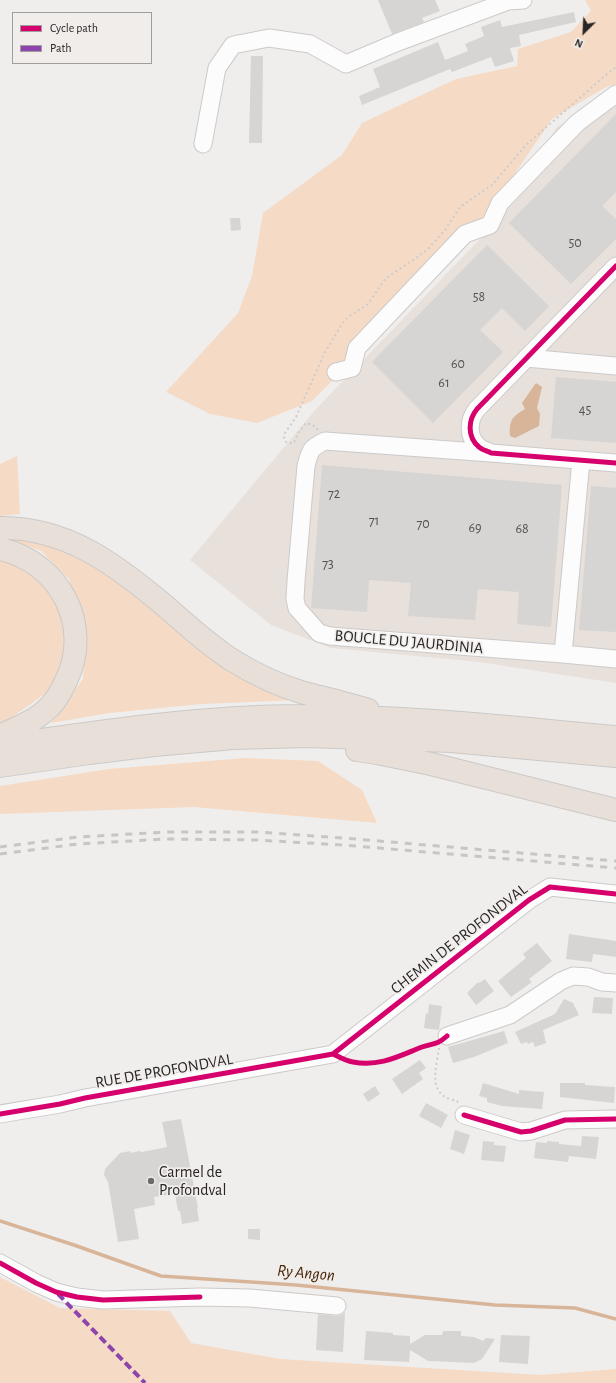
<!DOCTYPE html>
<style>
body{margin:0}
#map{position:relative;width:616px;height:1383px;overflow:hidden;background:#f0eeec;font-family:"Alegreya Sans",sans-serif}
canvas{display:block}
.legend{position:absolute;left:12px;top:12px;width:140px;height:52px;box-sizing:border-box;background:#f1edeb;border:1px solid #a19d9c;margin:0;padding:5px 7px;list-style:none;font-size:12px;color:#282625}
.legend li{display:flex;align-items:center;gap:8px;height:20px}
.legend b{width:20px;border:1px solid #a19d9c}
.north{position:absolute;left:564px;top:12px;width:40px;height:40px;-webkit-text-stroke:3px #f1edeb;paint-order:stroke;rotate:204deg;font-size:11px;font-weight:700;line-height:16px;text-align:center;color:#282625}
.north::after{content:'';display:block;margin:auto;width:14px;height:18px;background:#282625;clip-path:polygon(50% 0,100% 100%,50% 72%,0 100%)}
</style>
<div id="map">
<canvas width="616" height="1383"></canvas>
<ul class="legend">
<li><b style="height:5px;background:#d6006c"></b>Cycle path</li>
<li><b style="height:5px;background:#8e44ad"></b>Path</li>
</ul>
<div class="north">N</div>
</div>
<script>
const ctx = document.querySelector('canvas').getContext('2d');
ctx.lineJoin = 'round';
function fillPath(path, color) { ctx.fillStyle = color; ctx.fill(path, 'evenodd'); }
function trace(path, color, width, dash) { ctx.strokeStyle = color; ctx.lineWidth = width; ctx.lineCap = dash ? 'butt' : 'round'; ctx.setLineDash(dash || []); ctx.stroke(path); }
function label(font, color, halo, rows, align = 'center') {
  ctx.font = font + ' "Alegreya Sans",sans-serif'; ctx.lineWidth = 3.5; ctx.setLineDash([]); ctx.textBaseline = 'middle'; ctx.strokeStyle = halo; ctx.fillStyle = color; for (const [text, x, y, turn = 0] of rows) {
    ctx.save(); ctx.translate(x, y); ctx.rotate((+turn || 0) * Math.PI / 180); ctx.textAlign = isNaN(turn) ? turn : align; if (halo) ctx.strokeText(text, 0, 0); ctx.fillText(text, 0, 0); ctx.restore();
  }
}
fillPath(new Path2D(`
 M616,91v592l-137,-21 -148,-14 -60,-23 -81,-65 126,-151 167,-173 74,-109z`), '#e7e0db');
fillPath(new Path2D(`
 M585,0h31v84l-10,3 -54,32 -87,128 -153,154 -55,22 -47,-9 -44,-22 72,-79 14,-37 11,-63 79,-58 20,-32 94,-44 61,-13 1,-17 53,-17 20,-21z
 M17,456l3,58 -20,2v-52z
 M0,536l50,8 46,19 202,137 -96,4 -93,9 -58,10 32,-44 3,-53 -17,-47 -28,-28z
 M0,561l10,2 35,20 21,40 -5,48 -15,22 -46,33z
 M246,758l72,3 44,29 15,33 -183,-16 -194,7v-28l109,-17z
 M0,1277l60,31 110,3 21,32 89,16 260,16 76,-6v14h-616z`), '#f5dac5');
fillPath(new Path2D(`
 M536,383l6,4 -5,21 3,6 -1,12 -24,12 -5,-2c-1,-16 2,-19 15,-27l-3,-6z`), '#d8b599');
trace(new Path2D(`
 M0,1221l74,24 87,31 135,9 199,20 80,3 41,11`), '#d8b599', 3.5);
fillPath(new Path2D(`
 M378,0h57l5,11 -18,7 2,4 -32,12z
 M574,12l2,10 -57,13 2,11 -11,2 4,13 -19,6 -4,-10 -39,15 -2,-3 -88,36 -3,-9 21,-9 -7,-18 65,-27 7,18 23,-9 -3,-7 19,-8 -3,-9 19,-7 2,7z
 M251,56h12l-1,87h-13z
 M616,114v78l-14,14 14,13v20l-45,45 -62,-61z
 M230,218h10l1,12 -10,1z
 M487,245l62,61 -24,25 -23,-23 -22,22 23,22 -70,71 -61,-61z
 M556,377l60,5v61l-65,-5z
 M322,465l240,20 -11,142 -34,-3 2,-32 -41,-3 -3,31 -67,-4 3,-33 -42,-3 -2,32 -56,-4z
 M591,486l25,2v144l-37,-2z
 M569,934l47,7v16l-23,-3 -1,8 -26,-3z
 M537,943l15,18 -23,18 3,3 -21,15 -13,-16 28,-23 -3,-4z
 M485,979l9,12 -18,14 -9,-12 11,-11 1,1z
 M594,997l19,1 -1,16 -20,-1z
 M564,999l9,4 6,12 -36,15 3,13 -11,4 -2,-5 -5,2 -1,-2 -6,2 -6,-12 40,-18z
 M429,1004l13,2 -3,24 -15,-2 2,-15 2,1z
 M504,1031l4,12 -34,14 -21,6 -5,-16z
 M420,1060l6,8 -7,5 4,6 -21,15 -10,-15z
 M483,1083l36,11v-4l25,2 -2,17 -40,-3 -15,-4v-4l-8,-2z
 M560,1083h25v2l30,2 -1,16 -54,-6z
 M375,1086l5,8 -12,8 -5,-8z
 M426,1103l22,12 -7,13 -22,-12z
 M181,1119l17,89h-1l2,13 -17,3 -2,-13h-2l-3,-17 -21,3 1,8 -21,4 5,30 -21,3 -10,-60 -4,-7 1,-6 15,-16 10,-2 1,2 8,-2 3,1 25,-5 -5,-25z
 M455,1130l15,5 -6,19 -14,-5z
 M582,1136l17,1 -3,22 -27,-3 -1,6 -34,-4 2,-16 11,1v-2l12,1v2l22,2z
 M483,1141l11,1v3l12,1 -2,16 -23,-2z
 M248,1229h12v11l-12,-1z
 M345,1312l-2,40 -27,-2 2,-36 18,2 6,-1z
 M366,1331l27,2v2l17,1v8l15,-9h17l1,-4h18v5l13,1 9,4 3,-3 9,1 -13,20 -8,4 -46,-2 -18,-11 -1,12 -45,-2z
 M501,1335l29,1 -2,28 -29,-2z`), '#d6d5d3');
const minor = new Path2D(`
 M203,144l14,-76 16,-23 36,-7 41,6 36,20 52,-22 110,-41 15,-1
 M616,266l-139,143c-9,11 -10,28 2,38 3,3 9,4 12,6l125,10
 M526,358l90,8
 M352,368l5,-20 108,-114 25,-9 10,-22 77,-80 39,-29
 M336,372l16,-4
 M491,453l-166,-12c-15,7 -15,10 -19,25l-10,115 -1,18 2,9 22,25 11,3 233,18
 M581,460l-18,194 53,5
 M447,1036l63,-21 51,-34 12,-5 15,1 14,5 14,1
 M0,1114l60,-10 25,-6 248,-44 196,-154 21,-13 66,7
 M464,1115l57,17 10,-1 34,-11 51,-1
 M0,1263l36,20 20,9 21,5 26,3 97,-3 50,1 87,8`);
const highway = new Path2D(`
 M0,528c66,-1 115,36 164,77 22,19 43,39 68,55 21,13 46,25 69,32 22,6 45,11 67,18
 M0,549c60,13 93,77 66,132 -5,11 -12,23 -21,30 -13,12 -30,17 -45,25
 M0,746c101,-15 203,-30 306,-30 104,0 207,12 310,21
 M357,750l20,3 54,11 185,46
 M0,766l89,-13 65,-8 79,-7 75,-2 143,5 165,15`);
trace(minor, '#cccac9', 19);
trace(highway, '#cac9c8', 24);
trace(new Path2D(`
 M318,430l-5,-5 -7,-2 -8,10 -4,10h-3l-5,-1 -2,-4 1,-5 11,-16 28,-63 18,-30 6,-7 20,-13 18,-26 30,-20 11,-8 18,-20 15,-23 32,-22 34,-40 81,-71 9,-7
 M439,1048c-2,16 -10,39 6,49 3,2 9,3 12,4l1,2`), '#cdcccc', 2, [2, 3]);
trace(minor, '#fdfcfc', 17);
trace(highway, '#e8e0d8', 22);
trace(new Path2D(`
 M0,847l78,-10 89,-5h90l86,6 273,23
 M0,854l78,-10 88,-5 90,1 87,5 273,23`), '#c7c6c6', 3, [7, 7]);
trace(new Path2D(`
 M58,1294l87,89`), '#8e44ad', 4, [8, 4]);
trace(new Path2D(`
 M616,266l-139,143c-9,11 -10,28 2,38 3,3 9,4 12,6l125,10
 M333,1054c6,3 13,7 20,8 27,5 46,-6 69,-15 12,-4 15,-2 25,-11
 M0,1114l60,-10 25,-6 248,-44 196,-154 21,-13 66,7
 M464,1115l57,17 10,-1 34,-11 51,-1
 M0,1263l36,20 20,9 21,5 26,3 97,-3`), '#d6006c', 5);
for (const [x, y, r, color] of [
 [151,1181,4,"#6e6c6b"]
]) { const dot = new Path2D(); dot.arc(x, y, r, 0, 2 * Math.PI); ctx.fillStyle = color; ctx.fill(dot); trace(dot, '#f1edeb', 1.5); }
label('14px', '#545250', null, [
 ["50",575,243],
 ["58",479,297],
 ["60",458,364],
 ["61",444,383],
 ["45",585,410],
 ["72",334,494],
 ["71",374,521],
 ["70",423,524],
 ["69",475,528],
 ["68",522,529],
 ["73",328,564]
]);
label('16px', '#282625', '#f1edeb', [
 ["BOUCLE DU JAURDINIA",409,642,5],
 ["CHEMIN DE PROFONDVAL",459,939,-38],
 ["RUE DE PROFONDVAL",164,1071,-10]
]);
label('16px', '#282625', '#f1edeb', [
 ["Carmel de",159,1172],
 ["Profondval",159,1190]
], 'left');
label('italic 17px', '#442404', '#f1edeb', [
 ["Ry Angon",306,1273,5]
]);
</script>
